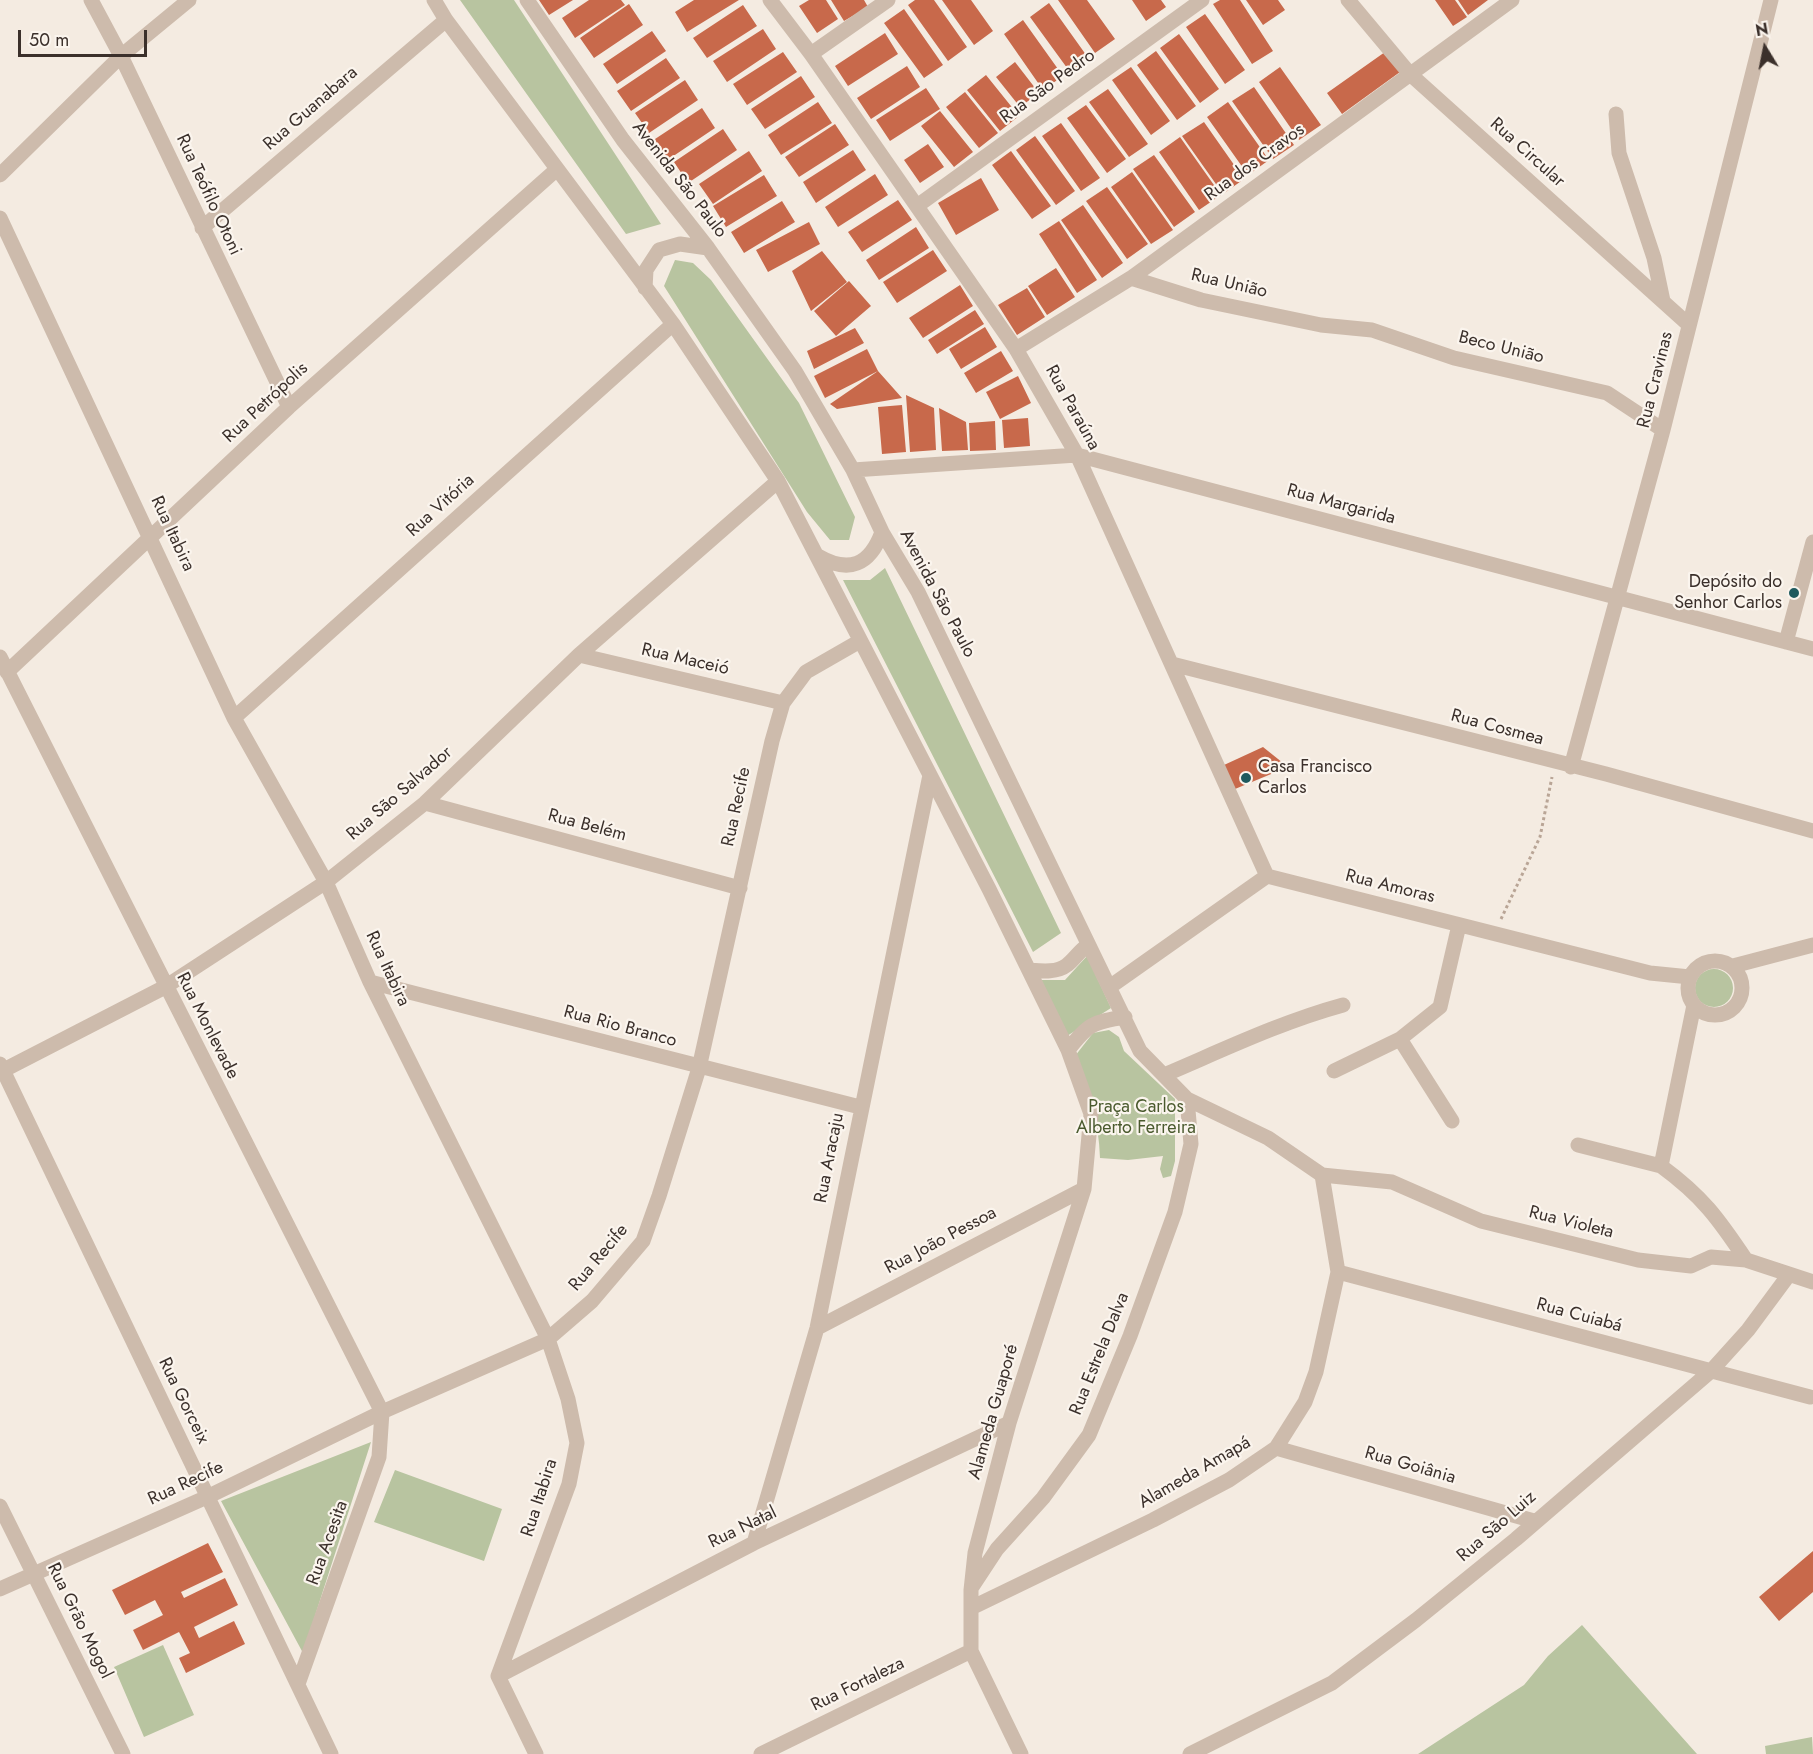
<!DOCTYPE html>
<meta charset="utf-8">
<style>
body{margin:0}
#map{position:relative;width:1813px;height:1754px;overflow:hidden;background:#f4ebe1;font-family:Jost,sans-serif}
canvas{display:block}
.north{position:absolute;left:1735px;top:18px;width:60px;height:60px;-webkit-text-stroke:4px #fbf5ee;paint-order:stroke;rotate:350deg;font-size:16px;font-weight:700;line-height:24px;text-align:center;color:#3b302b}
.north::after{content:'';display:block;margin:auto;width:21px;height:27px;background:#3b302b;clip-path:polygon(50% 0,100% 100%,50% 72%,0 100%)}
.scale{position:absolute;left:18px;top:30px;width:129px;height:27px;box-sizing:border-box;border:3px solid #3b302b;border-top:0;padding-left:8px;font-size:18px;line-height:21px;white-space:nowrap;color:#3b302b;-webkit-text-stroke:4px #fbf5ee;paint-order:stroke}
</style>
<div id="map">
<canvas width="1813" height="1754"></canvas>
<div class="north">N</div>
<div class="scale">50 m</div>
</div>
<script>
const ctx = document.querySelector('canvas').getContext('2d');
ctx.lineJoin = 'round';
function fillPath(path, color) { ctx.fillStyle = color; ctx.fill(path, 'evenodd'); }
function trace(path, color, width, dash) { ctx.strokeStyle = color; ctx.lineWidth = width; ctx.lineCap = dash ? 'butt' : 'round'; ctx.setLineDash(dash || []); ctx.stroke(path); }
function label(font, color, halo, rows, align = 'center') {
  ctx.font = font + ' Jost,sans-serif'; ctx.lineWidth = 4.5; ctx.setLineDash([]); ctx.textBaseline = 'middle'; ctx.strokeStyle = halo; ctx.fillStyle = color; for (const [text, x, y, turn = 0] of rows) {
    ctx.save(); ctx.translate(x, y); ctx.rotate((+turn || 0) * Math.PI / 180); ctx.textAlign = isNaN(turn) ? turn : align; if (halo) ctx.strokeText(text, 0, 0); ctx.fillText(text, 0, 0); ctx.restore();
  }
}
fillPath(new Path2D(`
 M460,0h54l147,224 -35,10z
 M675,260l18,3 18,17 88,123 56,114 -6,23h-19l-23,-28 -143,-226z
 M885,568l176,365 -28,19 -190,-372h27z
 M1087,956l24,52 -44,28 -29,-56h27z
 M1695 988a19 19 0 1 1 38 0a19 19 0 1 1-38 0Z
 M1109,1030l10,7 5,14 51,48v62l-4,15 -8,2 -3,-9 3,-13 -35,4 -28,-2c-1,-37 -11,-67 -25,-102l18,-23z
 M371,1442l-68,211 -82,-152z
 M395,1470l107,39 -18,52 -110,-39z
 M1582,1625l115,129h-279l106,-69 24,-29z
 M163,1645l31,70 -50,22 -30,-70z
 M1812,1737l1,17h-47l-1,-8z`), '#b8c4a0');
fillPath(new Path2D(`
 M539,0h34l-24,15z
 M589,0h32l4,5 -50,33 -13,-20z
 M694,0h45l-52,32 -12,-20z
 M809,0h17l12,19 -21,14 -18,-27z
 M831,0h33l4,7 -24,14z
 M915,0h19l33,47 -19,14 -40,-56z
 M942,0h29l22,31 -19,14z
 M1058,0h29l28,39 -20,14z
 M1132,0h29l5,7 -20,14z
 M1220,0h20l33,51 -21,13 -39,-60z
 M1246,0h32l7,10 -22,15z
 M1435,0h20l12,17 -14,9z
 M1458,0h30l-20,15z
 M1049,3l40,56 -19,13 -40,-55z
 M629,4l14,21 -49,33 -14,-20z
 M743,5l14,21 -50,32 -14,-20z
 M904,9l39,56 -19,13 -40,-55z
 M1205,14l40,56 -20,14 -39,-57z
 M1023,20l40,56 -20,14 -39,-56z
 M763,29l13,20 -49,33 -14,-21z
 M652,31l14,20 -49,33 -14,-20z
 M885,33l13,21 -50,32 -13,-20z
 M1179,34l40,55 -19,14 -40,-55z
 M1156,51l40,55 -19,14 -40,-55z
 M783,52l14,20 -50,33 -14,-21z
 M1385,52l15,20 -58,42 -15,-21z
 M666,58l14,20 -49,33 -14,-20z
 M1015,62l24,31 -19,14 -24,-30z
 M907,66l13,21 -49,32 -14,-21z
 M1131,67l39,54 -19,14 -39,-55z
 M1280,67l41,58 -22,15 -40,-58z
 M986,75l33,41 -19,15 -33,-41z
 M801,76l14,21 -50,32 -14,-20z
 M685,80l13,20 -49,33 -14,-20z
 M1254,87l40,58 -21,14 -41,-58z
 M926,88l14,21 -50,32 -14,-21z
 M1108,89l40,55 -19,13 -40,-55z
 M965,92l33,41 -19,15 -33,-41z
 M818,102l14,21 -51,32 -13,-20z
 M1228,102l41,58 -21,15 -41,-58z
 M1086,105l40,54 -19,14 -40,-55z
 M702,108l13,20 -49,33 -14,-20z
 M940,111l33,41 -19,15 -33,-41z
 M1204,122l40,57 -21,15 -41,-58z
 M1061,123l39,55 -19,13 -39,-55z
 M835,124l14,21 -50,32 -14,-20z
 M723,129l14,21 -49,33 -14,-21z
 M1035,136l40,55 -19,14 -40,-55z
 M1180,137l41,58 -22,15 -40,-58z
 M928,144l16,23 -24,16 -16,-23z
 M853,150l13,20 -50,33 -13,-21z
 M749,151l13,20 -49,33 -14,-20z
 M1011,151l40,55 -19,13 -40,-54z
 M1154,155l41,57 -21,15 -41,-58z
 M1132,172l41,58 -22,14 -40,-57z
 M875,174l13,21 -50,32 -13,-20z
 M764,175l13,21 -51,31 -13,-21z
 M981,178l18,32 -43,25 -18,-32z
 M1107,187l41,57 -21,15 -41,-58z
 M898,200l14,20 -50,32 -14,-20z
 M782,201l13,21 -51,31 -13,-21z
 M1083,205l40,58 -21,15 -41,-58z
 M1059,221l38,59 -20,13 -38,-59z
 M809,222l11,22 -52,28 -12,-22z
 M916,227l13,21 -50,32 -13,-20z
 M933,250l14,21 -50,32 -14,-21z
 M822,251l25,31 -36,29 -19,-40z
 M1056,268l19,29 -28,18 -19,-29z
 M849,281l22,25 -35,30 -22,-25z
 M960,285l13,21 -50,32 -14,-20z
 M1027,288l18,29 -28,18 -19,-30z
 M975,310l9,14 -47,30 -9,-14z
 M985,327l12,20 -36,22 -12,-20z
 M855,328l9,15 -50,26 -7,-18z
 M867,349l11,22 -53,27 -11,-22z
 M1001,351l12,20 -37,22 -12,-20z
 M878,371l24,27 -65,11 -7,-5z
 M1018,376l13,27 -31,16 -14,-27z
 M906,395l28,13 2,42 -26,2z
 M902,405l4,47 -24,2 -4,-47z
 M939,408l27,14 2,28 -26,1z
 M1028,418l2,28 -26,2 -2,-28z
 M995,421l1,29 -26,1 -1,-28z
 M1263,747l25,20 -53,22 -11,-24z
 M208,1543l15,29 -42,20 3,6 41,-20 13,27 -44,22 5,11 35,-17 11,23 -59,29 -7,-15 11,-5 -11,-21 -36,18 -10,-20 30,-15 -8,-15 -30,15 -13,-25z
 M1813,1551v41l-34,29 -20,-24z`), '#c8694b');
trace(new Path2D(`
 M1501,919l39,-82 12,-60`), '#b9a596', 3, [3, 3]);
trace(new Path2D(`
 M91,0l30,56 168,351
 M434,0l12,20 227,304 105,157 211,408 79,161 23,64 -7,75 -75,234 -34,130 -4,37v61l50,103
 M527,0l96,140 85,108 87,123 58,99 29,62 36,60 222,459 47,48 81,39 54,37 70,7 89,39 157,39 53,6 20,-9 35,3 67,22
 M770,0l41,54 205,295 61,106 190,421
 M1348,0l62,74 279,251
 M811,54l77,-54
 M1616,114l3,39 35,105 9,43
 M0,175l121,-119 68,-56
 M917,206l285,-206
 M0,218l234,500 92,164 44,100 178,357 20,60 9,44 -8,41 -71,192 38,78
 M202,228l244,-208
 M1131,278l70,22 120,25 51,5 82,28 153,35 56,37
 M645,288l1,-18 13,-20 21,-6 28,4
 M1016,349l115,-71 381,-278
 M853,470l224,-15 736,194
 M818,556c31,18 52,9 64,-24
 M1786,642l27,-100
 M579,655l204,48
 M0,657l382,755
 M1172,664l434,110 207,57
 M7,672l282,-265 267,-237
 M234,718l439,-394
 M1571,767l92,-337 108,-430
 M425,803l315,85
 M1688 988a27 27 0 1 1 54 0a27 27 0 1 1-54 0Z
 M1733,966l80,-21
 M1029,970c12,1 28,3 38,-5 8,-6 12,-14 21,-20
 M370,982l490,125
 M1111,986l156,-110 383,97 40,4
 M1400,1039l52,82
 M1068,1050c20,-26 25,-28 57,-33
 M0,1064l331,690
 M1334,1071l66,-32 40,-32 19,-82
 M0,1072l165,-85 161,-105 99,-79 154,-148 199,-174
 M1164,1075c59,-25 117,-53 179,-70
 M1578,1145l83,21 33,-161
 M1661,1166c41,30 57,52 85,94
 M1338,1272l472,125
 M817,1328l267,-139
 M1276,1448l258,73
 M0,1506l123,248
 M754,1543l63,-215 113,-553
 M972,1587l25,-38 46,-51 46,-63 41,-99 45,-124 16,-68 -4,-45
 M0,1589l207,-92 175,-85 166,-73 44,-38 51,-60 16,-45 40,-128 73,-327 11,-38 23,-31 54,-31
 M971,1608l182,-88 76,-40 47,-32 29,-46 11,-30 22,-100 -16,-97
 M498,1676l256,-133 255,-120
 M298,1684l81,-227 3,-45
 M761,1754l210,-103
 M1190,1754l142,-71 84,-63 100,-81 195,-168 37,-41 40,-54`), '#cdbbac', 15);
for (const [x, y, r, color] of [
 [1794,593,6,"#1f5a5e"],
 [1246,778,6,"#1f5a5e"]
]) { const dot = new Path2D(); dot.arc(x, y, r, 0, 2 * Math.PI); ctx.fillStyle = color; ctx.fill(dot); trace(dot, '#fbf5ee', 2); }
label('18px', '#3b302b', '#fbf5ee', [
 ["Rua São Pedro",1048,87,-36],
 ["Rua Guanabara",311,109,-41],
 ["Rua Circular",1527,153,42],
 ["Rua dos Cravos",1255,163,-36],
 ["Avenida São Paulo",679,180,52],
 ["Rua Teófilo Otoni",208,195,65],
 ["Rua União",1229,284,13],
 ["Beco União",1501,348,14],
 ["Rua Cravinas",1656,380,-76],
 ["Rua Petrópolis",266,403,-43],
 ["Rua Paraúna",1072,408,61],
 ["Rua Margarida",1341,505,15],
 ["Rua Vitória",441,506,-42],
 ["Rua Itabira",172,534,65],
 ["Avenida São Paulo",937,594,62],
 ["Rua Maceió",685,660,13],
 ["Rua Cosmea",1497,728,15],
 ["Rua São Salvador",400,794,-41],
 ["Rua Recife",737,807,-78],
 ["Rua Belém",587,826,15],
 ["Rua Amoras",1390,887,14],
 ["Rua Itabira",387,969,65],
 ["Rua Monlevade",207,1026,63],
 ["Rua Rio Branco",620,1027,15],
 ["Rua Aracaju",830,1158,-79],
 ["Rua Violeta",1571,1223,14],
 ["Rua João Pessoa",941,1241,-28],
 ["Rua Recife",599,1258,-50],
 ["Rua Cuiabá",1579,1316,15],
 ["Rua Estrela Dalva",1100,1354,-68],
 ["Rua Gorceix",183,1401,64],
 ["Alameda Guaporé",994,1412,-74],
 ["Rua Goiânia",1410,1466,16],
 ["Alameda Amapá",1195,1473,-30],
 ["Rua Recife",186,1484,-25],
 ["Rua Itabira",540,1498,-72],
 ["Rua São Luiz",1497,1527,-41],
 ["Rua Natal",743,1528,-26],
 ["Rua Acesita",328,1543,-70],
 ["Rua Grão Mogol",79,1621,64],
 ["Rua Fortaleza",858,1685,-26]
]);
label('18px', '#3b302b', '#fbf5ee', [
 ["Depósito do",1782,583],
 ["Senhor Carlos",1782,604],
 ["Casa Francisco",1258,768,"left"],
 ["Carlos",1258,789,"left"]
], 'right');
label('18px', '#4a5a2e', '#fbf5ee', [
 ["Praça Carlos",1136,1108],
 ["Alberto Ferreira",1136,1129]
]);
</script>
